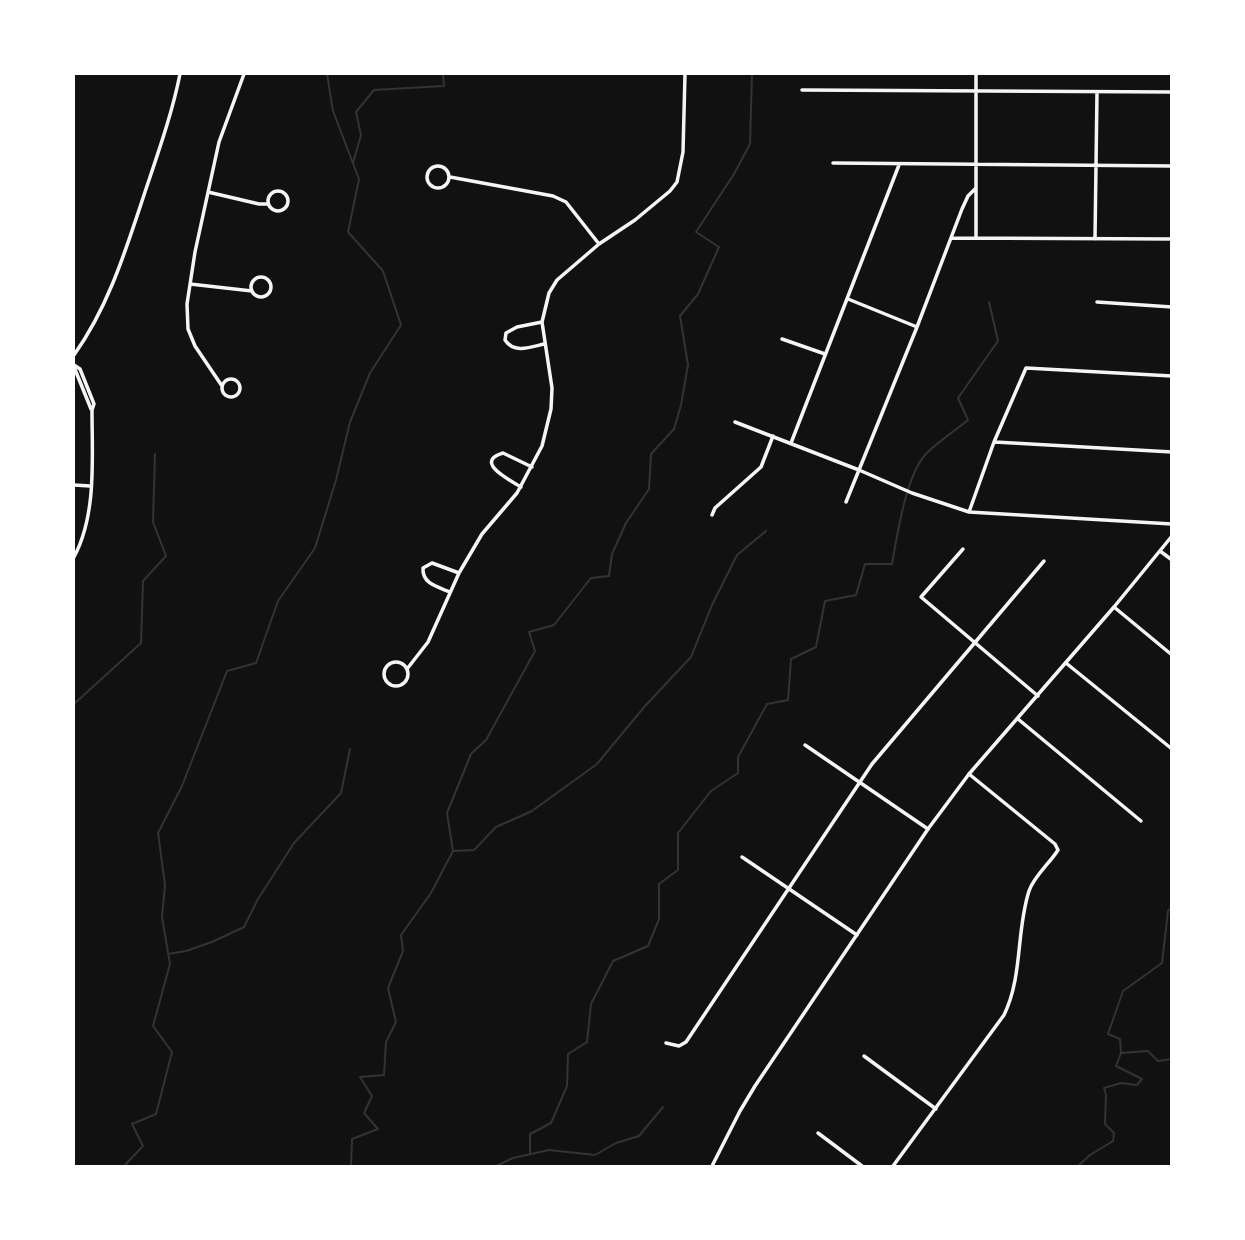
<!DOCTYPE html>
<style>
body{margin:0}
#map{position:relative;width:1245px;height:1240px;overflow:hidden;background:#111;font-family:"DejaVu Sans",sans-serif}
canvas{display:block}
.frame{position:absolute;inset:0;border:75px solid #fff;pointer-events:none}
</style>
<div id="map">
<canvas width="1245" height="1240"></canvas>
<div class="frame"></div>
</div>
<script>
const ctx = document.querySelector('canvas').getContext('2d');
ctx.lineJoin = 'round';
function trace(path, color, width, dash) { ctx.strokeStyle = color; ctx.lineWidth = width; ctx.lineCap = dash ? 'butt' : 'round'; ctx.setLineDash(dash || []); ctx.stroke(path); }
trace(new Path2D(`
 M353,163l8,-28 -5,-23 18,-22 70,-4 -1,-12
 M74,704l67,-61 2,-62 23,-25 -13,-34 2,-68
 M453,851l21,-1 22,-23 36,-16 65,-47 48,-58 46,-49 21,-52 25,-50 29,-24
 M168,954l18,-3 26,-9 32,-15 14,-28 36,-56 47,-50 9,-44
 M1121,1053l-1,-14 -12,-5 15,-43 39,-28 6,-52 4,-4
 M530,1154v-20l21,-11 16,-37 1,-32 19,-12 4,-38 22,-43 35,-15 11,-27v-35l19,-14v-37l33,-42 27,-18v-16l29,-53 21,-4 3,-41 25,-12 9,-46 31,-6 9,-31h27c5,-28 14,-88 33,-109 12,-13 30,-24 43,-35l-10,-22 40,-57 -9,-39
 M124,1166l19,-20 -11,-22 24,-10 16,-62 -19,-26 17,-62 -8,-47 3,-32 -7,-52 24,-47 45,-115 29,-8 22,-62 37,-53 21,-68 14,-58 20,-49 31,-48 -18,-54 -35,-39 11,-53 -26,-68 -6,-37
 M351,1166l1,-27 26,-10 -14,-16 8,-17 -12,-19 24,-2 2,-33 10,-20 -8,-34 15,-37 -2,-16 30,-42 22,-42 -6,-38 24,-59 15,-14 49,-89 -6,-19 25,-7 37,-47 18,-2 3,-22 14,-31 23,-34 2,-35 23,-25 7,-24 7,-40 -8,-49 18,-22 21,-47 -23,-15 38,-58 16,-30 2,-70
 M496,1166l17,-8 36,-8 46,5 21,-12 23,-7 24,-29
 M1078,1166l12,-11 23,-14 1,-8 -9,-9 1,-29 -2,-7 17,-5 16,2 5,-6 -26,-13 5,-13 27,-2 10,10 14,-2`), '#333', 2);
trace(new Path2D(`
 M802,90l370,2
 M833,163l339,3
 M427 177a11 11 0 1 1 22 0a11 11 0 1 1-22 0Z
 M450,177l103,19 13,6 33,42
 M268 201a10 10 0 1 1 20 0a10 10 0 1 1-20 0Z
 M208,192l51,12h9
 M951,238l221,1
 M976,238v-50
 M1095,239l2,-147
 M251 287a10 10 0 1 1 20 0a10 10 0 1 1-20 0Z
 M190,284l62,7
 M848,299l69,28
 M1097,302l75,5
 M542,322l-25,5 -11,6 -1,7c9,14 26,7 39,4
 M782,339l43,15
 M74,355c35,-49 52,-106 71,-163 13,-39 27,-78 35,-118
 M74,365l6,4 14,35 -2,6c0,47 5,104 -18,147
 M74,367l17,42
 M222 388a9 9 0 1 1 18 0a9 9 0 1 1-18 0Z
 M222,386l-27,-40 -7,-17 -1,-25 8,-52 24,-110 25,-68
 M735,422l124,48 53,23 57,19 203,12
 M995,442l177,10
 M791,443l108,-278
 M74,485l16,1
 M521,487c-11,-7 -48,-25 -18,-34l29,14
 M846,502l71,-175 45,-118 6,-13 8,-8v-114
 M969,512l25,-70 32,-74 146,8
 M712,515l3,-7 46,-41 12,-31
 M963,549l-42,48 117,99
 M1160,551l12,9
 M450,592c-12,-5 -28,-8 -27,-24l9,-5 27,10
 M1114,607l58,48
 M384 674a12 12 0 1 1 24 0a12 12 0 1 1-24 0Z
 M1066,663l106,86
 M407,669l21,-27 31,-69 23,-39 35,-41 25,-47 9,-37 1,-21 -10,-66 7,-29 8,-13 42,-36 36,-24 35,-29 7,-9 6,-30 2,-78
 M1018,719l123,102
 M805,745l123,84
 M742,857l115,78
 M666,1043l13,3 7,-4 186,-278 172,-203
 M864,1056l72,53
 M818,1133l44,33
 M893,1166l111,-151c19,-39 12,-84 25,-124 5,-15 21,-28 29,-41l-3,-6 -86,-70`), '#f5f5f5', 3.5);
trace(new Path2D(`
 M712,1166l28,-55 15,-25 173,-257 41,-55 145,-167 58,-71`), '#f5f5f5', 3.5);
</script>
